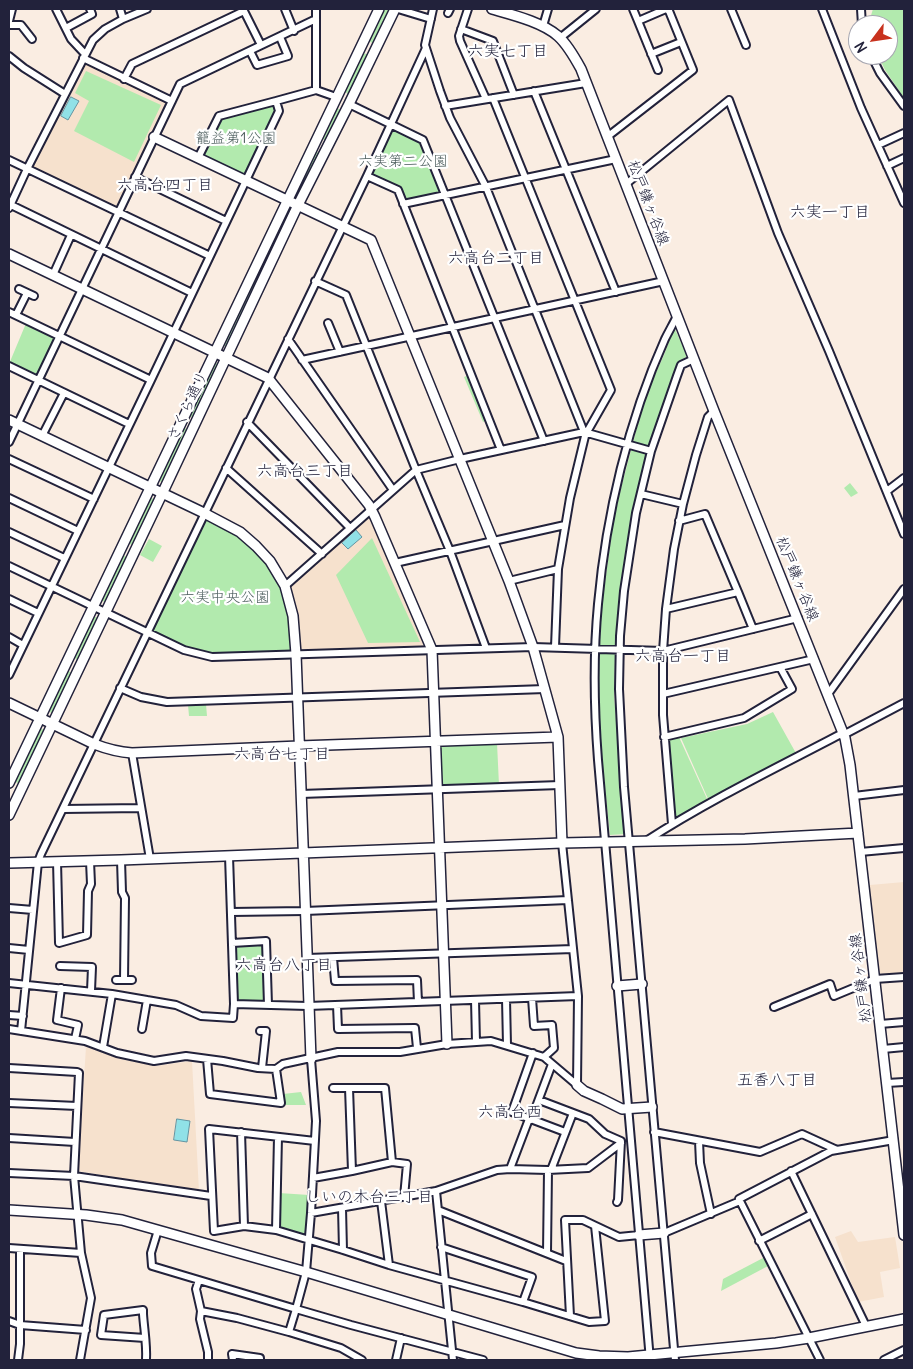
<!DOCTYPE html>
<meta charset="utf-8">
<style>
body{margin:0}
#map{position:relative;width:913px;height:1369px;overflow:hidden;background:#faede2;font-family:Delius,sans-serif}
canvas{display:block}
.frame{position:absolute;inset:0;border:10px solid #22223b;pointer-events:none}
.north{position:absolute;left:848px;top:15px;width:50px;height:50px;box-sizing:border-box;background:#fff;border:1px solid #a7a7b1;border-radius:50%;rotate:239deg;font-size:14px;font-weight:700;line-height:20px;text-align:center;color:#22223b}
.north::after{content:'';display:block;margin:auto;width:18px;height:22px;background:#c8321e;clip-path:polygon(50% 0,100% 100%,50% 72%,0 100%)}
</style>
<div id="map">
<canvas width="913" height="1369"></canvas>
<div class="frame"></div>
<div class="north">N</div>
</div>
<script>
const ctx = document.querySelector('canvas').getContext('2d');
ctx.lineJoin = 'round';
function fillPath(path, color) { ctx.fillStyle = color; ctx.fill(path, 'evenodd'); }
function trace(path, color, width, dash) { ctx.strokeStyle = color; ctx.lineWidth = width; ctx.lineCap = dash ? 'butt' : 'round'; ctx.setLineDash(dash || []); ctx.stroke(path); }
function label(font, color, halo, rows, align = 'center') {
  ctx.font = font + ' Delius,"Klee One",sans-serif'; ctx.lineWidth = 4.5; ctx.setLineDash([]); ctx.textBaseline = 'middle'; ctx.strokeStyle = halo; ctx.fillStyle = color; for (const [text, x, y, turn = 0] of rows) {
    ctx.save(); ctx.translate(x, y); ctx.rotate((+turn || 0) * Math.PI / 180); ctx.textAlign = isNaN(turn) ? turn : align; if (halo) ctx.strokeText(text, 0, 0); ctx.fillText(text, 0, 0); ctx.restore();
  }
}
fillPath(new Path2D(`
 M86,63l81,39v1l-51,105 -84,-40 -1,-2 52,-102z
 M369,516l3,1 54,127 -2,3 -123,3 -2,-3 -10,-60z
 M904,882v92l-21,2 -4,-4 -10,-84 1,-3z
 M86,1047l34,12 36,7 36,-5 7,130 -121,-20z
 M851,1231l7,11 37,-5 5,31 -20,4 4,25 -26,5 -23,-65z`), '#f6e1cd');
fillPath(new Path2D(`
 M382,9h9l-16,33 -3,1 -4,-3z
 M873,9h31v89l-19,-28 -7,-15h10v-30h-20z
 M361,53l6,1v5l-18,34 -1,1 -4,-3z
 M86,71l75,34 -27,57 -60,-31 15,-30 -14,-8z
 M276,101l3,10 -33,64 -4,1 -38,-19 -1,-4 14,-34z
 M338,108l3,3 -13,28 -3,2 -3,-3 13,-29z
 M390,123l33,17 22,55 -42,9 -5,-14 -31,-14z
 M316,151l4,3 -22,42 -3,-2z
 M285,212l6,1 -28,57 -3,-2z
 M255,281l2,2 -31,64 -3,-2 29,-63z
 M27,321l32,15 -21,44 -29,-16z
 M675,329l12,27 -9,7 -6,14 -9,29 -40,170 -8,80 -1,40 12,138 -16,1 -12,-113 1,-70 3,-47 11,-82 7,-31 20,-76 12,-35 12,-26 9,-25z
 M215,362l4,3 -25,52 -1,1 -4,-3z
 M469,375l18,45 -4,2 -19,-45z
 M185,428l3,3 -25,51h-2l-3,-2 24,-51z
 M850,483l8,10 -7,4 -7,-9z
 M150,497l5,3 -20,44 -3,1 -4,-2z
 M208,518c10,6 21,11 30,17 24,17 42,44 50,73 3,12 3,25 5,38l-4,5 -79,2 -16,-3 -10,-3 -30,-15 -2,-6 51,-106z
 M372,538l48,104 -52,1 -32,-68z
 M149,539l13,7 -9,16 -13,-7z
 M124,555l3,3 -20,43 -3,1 -3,-3 20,-43z
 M93,616l5,2v3l-19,38 -2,1 -3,-3z
 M67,670l5,3 -1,2 -17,37 -3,1 -3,-3z
 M206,704l1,12h-18l-1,-11z
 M773,712l24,43 -88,46 -28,-63 66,-14z
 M40,728l4,2v3l-23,49 -4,1 -3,-3z
 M679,737l29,64 -31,17 -4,-4 -6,-72 2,-4z
 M497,743l2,42 -55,2 -3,-3 -2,-36 2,-3z
 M262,943l2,3 2,53 -3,3h-24l-3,-3 -2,-52 2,-3z
 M301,1092l5,13h-21l-2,-11z
 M279,1193l30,2 -2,39 -2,1 -24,-6 -2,-3z
 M763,1258l2,1 3,7 -47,25 2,-12z`), '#b2eaae');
const water = new Path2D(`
 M71,97l8,4 -11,19 -7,-4z
 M356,530l6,7 -14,12 -6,-6z
 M177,1119l13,2 -3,21 -13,-2z`);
fillPath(water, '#90e1e7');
trace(water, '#6495a2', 1);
const street = new Path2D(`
 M56,9l15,30 14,15
 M120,9l3,10
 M243,9l18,36
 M285,9l9,22
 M316,9v81
 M398,9l33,10
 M433,9l-8,36 15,46 10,27 36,69 98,245
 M468,9l-9,27 1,5 26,58
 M633,9l5,12
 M731,9l15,36
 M822,9l39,99 43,95
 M861,9l1,16
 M448,13l2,-4
 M9,21l3,-12
 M9,25h12l11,14
 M543,26l5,-17
 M66,28l26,-14 -2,-5
 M461,29l32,12 21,54
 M560,38l36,-29
 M250,51l7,14 31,-9 -8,-19
 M651,54l30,-12
 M871,55l9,18 24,33
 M9,56l15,12 41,26
 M83,58l89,43
 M124,79l8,-15 112,-53
 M534,91l82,201
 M493,98l118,292 -24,42
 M276,101l40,-11 20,7
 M349,104l74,36 121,301
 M445,106l141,-23
 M607,137l86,-67 -24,-59 -3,-2 -28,12 20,49
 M878,145l26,-12
 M9,160l201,96
 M887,166l17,-8
 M367,176l31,14 103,260
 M135,177l91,44
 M626,184l103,-84 49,133 51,118 75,183
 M9,204l183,89
 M403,204l213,-45
 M9,208l18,-39 66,-129 12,-11 18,-10 24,-10
 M53,275l18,-40
 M315,281l31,14 70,175 34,81 36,97
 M19,289l15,7
 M9,312l142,68
 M16,315l11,-22
 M328,323l12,29
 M288,339l105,151
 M302,360l362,-79
 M9,366l120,58
 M247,422l103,106
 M42,436l22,-43
 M9,442l171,-358 136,-65
 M9,459l85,40
 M226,468l96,86
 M887,491l17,-13
 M641,494l42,10
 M9,498l69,33
 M9,532l55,26
 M395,563l170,-38
 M9,566l175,84 28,7 321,-10 130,4 135,-33
 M509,581l49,-12
 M285,586l131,-116 44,-11 124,-27 67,19
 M738,592l15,37
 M9,599l29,14
 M666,609l72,-17 -33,-78 -26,7
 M9,637l14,8
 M555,647l3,-78 12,-71 16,-66
 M9,675l142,-295 128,-269 -3,-10 -57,15 -21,42
 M120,688l21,9 26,5 378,-13
 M663,694l151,-35
 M828,694l76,-105
 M664,737l80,-19 48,-29 -12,-22
 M132,753l18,106
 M301,794l259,-9
 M854,796l50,-6
 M63,809l78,-1
 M672,824l-9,-109v-64l3,-42 8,-60 9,-45 13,-49 12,-38 6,-6
 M646,841c62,-40 128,-72 193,-106l8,-2 57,-30
 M562,843l16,153 -1,89
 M860,852l44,-4
 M121,860l1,32 3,6 -1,82
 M57,861l2,82 28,-8 1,-44 3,-7 -1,-23
 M9,908l24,2
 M231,912l74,-1 263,-11
 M232,943l34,-2 2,64
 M9,948l20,2
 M307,958l266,-9
 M333,958l2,23 82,-1 1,22
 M60,966l32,1 -1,24
 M116,980h16
 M9,983l103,11 64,11 25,11 32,2 1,-14 -5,-148
 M61,988l-4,32 21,5 -3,14
 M532,998l2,28 18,-1 2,23 -10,9
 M506,999l1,46
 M475,1000l1,42
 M234,1004l74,2 270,-10
 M337,1005l1,24 77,-1 2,20
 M774,1007l56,-23 4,12 41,-17 29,-2
 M9,1015l14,1
 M880,1024l24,-2
 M9,1029l76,12 32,12 37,8 32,-5 37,5 35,7 18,1 7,-5 55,-12h62l47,-8 44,-3 53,16 33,28
 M142,1029l5,-29
 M21,1031l17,-169 3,-8 326,-678 59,-128
 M260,1031h6l-4,37
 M103,1047l9,-53
 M883,1049l21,-2
 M533,1053l-21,59 53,20
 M207,1059l3,35 71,9 -5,-34
 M311,1059l5,62 -5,92 -5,59 -10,37 55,16 132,35
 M9,1068l68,4 2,1 -5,103 7,77 10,45 -11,62
 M887,1083l17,-1
 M333,1088h16
 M539,1100l50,19 16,15 16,7 -3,59 -1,2
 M9,1103l68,3
 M531,1120l21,-56
 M241,1132l3,94
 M654,1132l106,20 42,-18 35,16
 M9,1138l66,4
 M315,1141l-106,-12 5,102 30,-5 32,4 67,20 46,15 134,37
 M699,1141l1,22 11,51
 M510,1169l19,-50
 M551,1170l22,-57
 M352,1171l-3,-83h36l7,74
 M791,1171l75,155
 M9,1173l65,3 137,20
 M313,1178l39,-7 40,-9 15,2 -3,33
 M436,1191l17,169
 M381,1201l8,64
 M740,1201l80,159
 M342,1208l1,42
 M438,1210l128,51
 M311,1213l125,-22 61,-21 13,-1 38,1 40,-2 33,-25
 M158,1230l-7,23 1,13 144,43 -7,23
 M276,1230l2,-93
 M664,1233l76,-32 -1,-2 92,-48 63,-11
 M759,1241l53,-27
 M441,1247l91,30 -9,25 66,20 16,-1 -10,-95
 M9,1248l72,5
 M547,1253l1,-83
 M199,1280l-3,9 5,22 -1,8 8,33v8
 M201,1311l36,7 52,14 52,16 21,12
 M570,1316l-5,-96h18l36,17 20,-2
 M9,1321l11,4 66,5
 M145,1338l-44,-3 3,-20 39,-5v4c1,15 4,31 3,46
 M18,1360l2,-16v-95
 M233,1360l-1,-6 28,4v2
 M396,1360l5,-22
 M650,1360l-52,-600c-4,-52 -5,-104 0,-156 8,-89 30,-183 67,-265 4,-8 8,-15 12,-23
 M675,1360l-51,-573 -5,-98 1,-53 4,-45 12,-78 15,-62 26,-75 4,-11 13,-6
 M884,1360l20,-10`);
const secondary = new Path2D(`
 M492,9c21,6 50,13 66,27 10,9 17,22 23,33l133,342 131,327 5,27 54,470
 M154,137l217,103 138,341 24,66 25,90 4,106
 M9,254l259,124 101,127 6,12 57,133 15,394
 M9,420l195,93 36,19 16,14 14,15 15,25 8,30 3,38 15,405
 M9,703l85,41c13,5 24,8 38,9l167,-7 259,-9
 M9,783l370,-774
 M9,815l153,-321 136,-289 51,-101 46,-95
 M9,863l112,-3 441,-17 183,-4 113,-6
 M617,986l25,-2
 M577,1085l7,6 18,8 20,10 30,-2
 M9,1210l77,5 36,5 184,52 270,81 23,3 29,1 148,-14 33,-5 95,-19
 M639,1235l25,-2`);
trace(street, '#22223b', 10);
trace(secondary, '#22223b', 12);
trace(street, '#fff', 6);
trace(secondary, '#fff', 9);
label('15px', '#4d5e5e', '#fff', [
 ["籠益第1公園",236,139],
 ["六実第二公園",403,162],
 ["六実中央公園",225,598]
]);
label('15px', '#22223b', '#fff', [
 ["松戸鎌ヶ谷線",648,203,69],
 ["さくら通り",188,406,-65],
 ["松戸鎌ヶ谷線",797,579,68],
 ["松戸鎌ヶ谷線",861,978,-97]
]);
label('16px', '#22223b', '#fff', [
 ["六実七丁目",508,51],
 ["六高台四丁目",165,185],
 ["六実一丁目",830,212],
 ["六高台二丁目",496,258],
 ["六高台三丁目",305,471],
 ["六高台一丁目",683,656],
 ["六高台七丁目",282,754],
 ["六高台八丁目",284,965],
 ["五香八丁目",777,1080],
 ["六高台西",510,1112],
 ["しいの木台三丁目",369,1197]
]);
</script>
